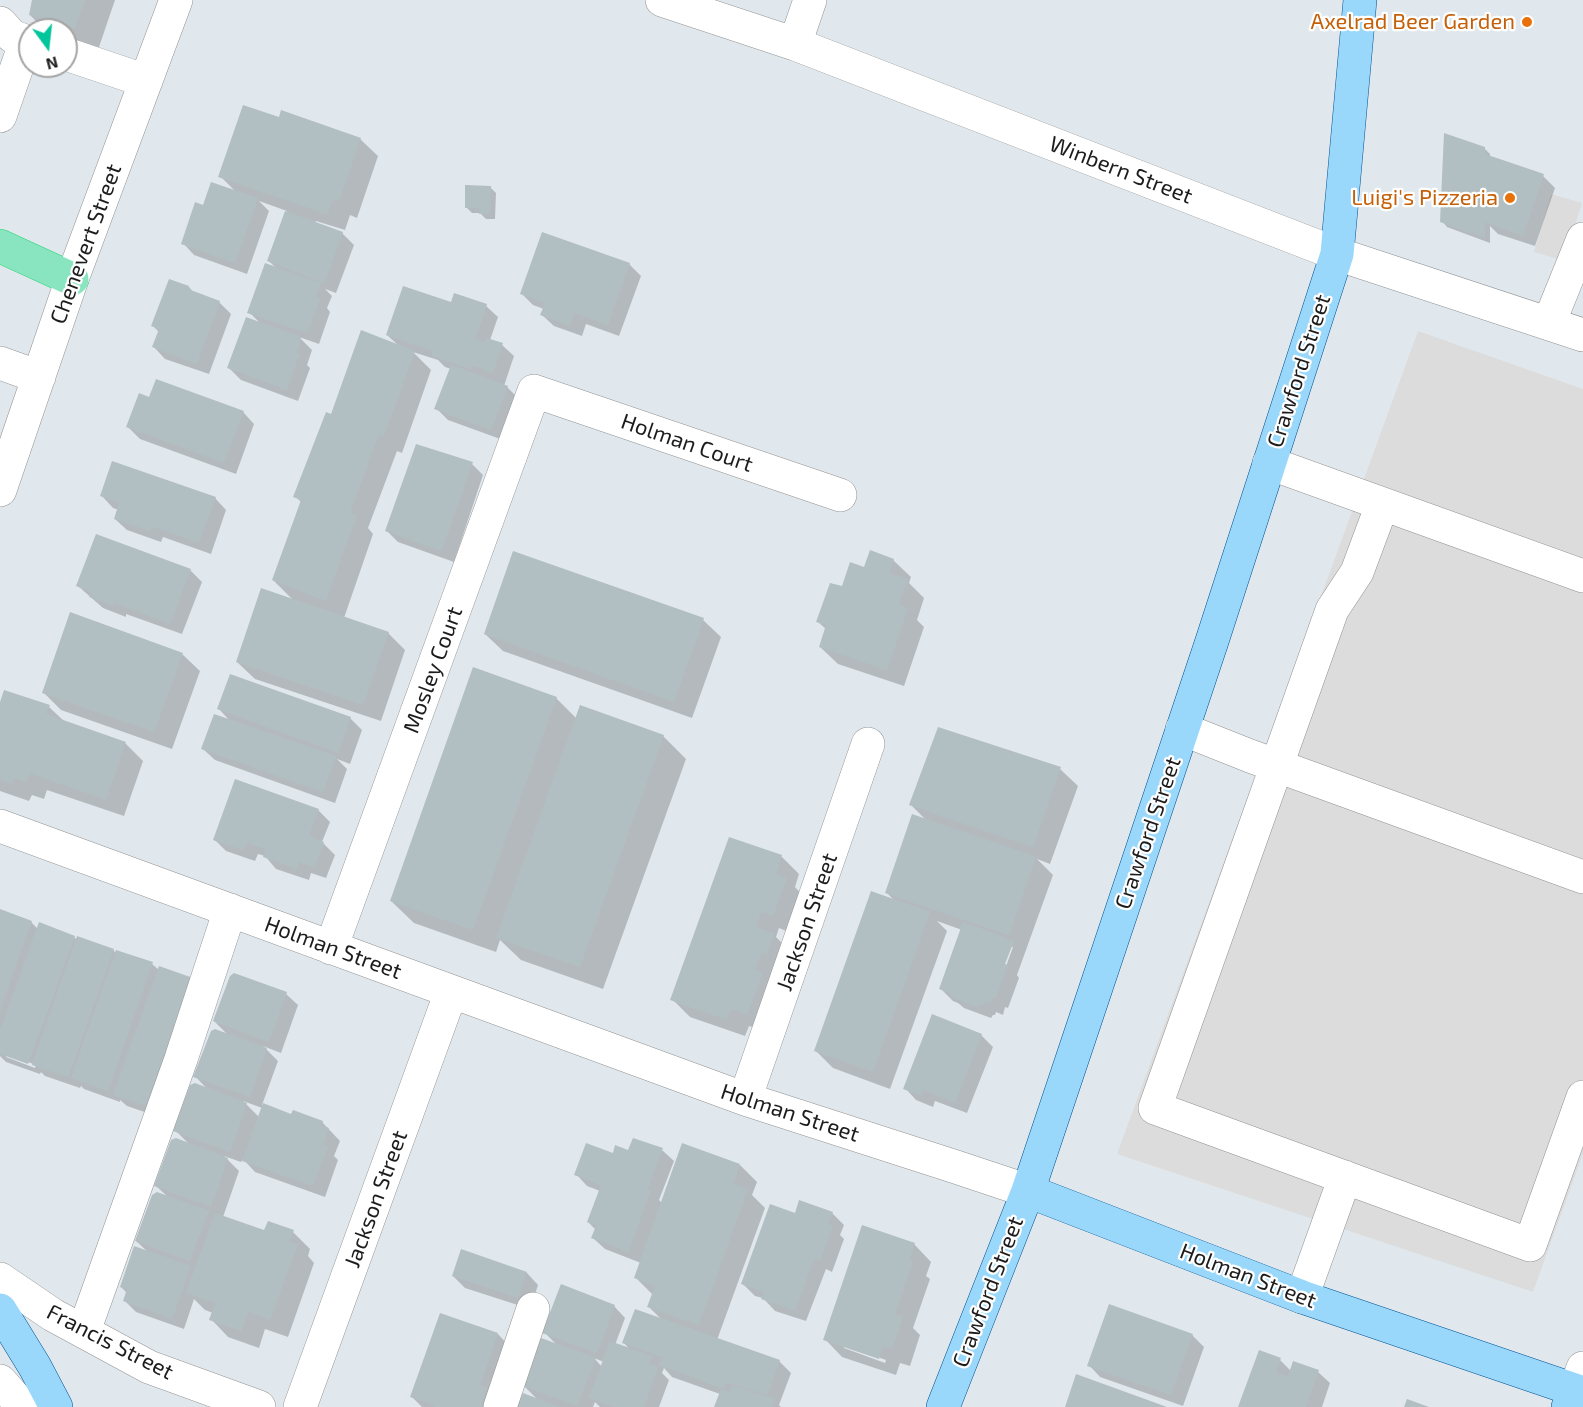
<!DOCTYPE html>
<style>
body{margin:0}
#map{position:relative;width:1583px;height:1407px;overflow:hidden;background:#e1e8ed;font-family:"Exo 2",sans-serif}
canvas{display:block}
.north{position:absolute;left:18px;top:18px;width:60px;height:60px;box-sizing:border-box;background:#fff;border:2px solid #a4a4a4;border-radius:50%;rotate:165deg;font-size:16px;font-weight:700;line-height:24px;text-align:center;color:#1c1c1c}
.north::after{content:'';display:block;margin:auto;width:21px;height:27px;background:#02c69b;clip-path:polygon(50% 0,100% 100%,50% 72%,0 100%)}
</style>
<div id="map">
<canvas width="1583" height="1407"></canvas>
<div class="north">N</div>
</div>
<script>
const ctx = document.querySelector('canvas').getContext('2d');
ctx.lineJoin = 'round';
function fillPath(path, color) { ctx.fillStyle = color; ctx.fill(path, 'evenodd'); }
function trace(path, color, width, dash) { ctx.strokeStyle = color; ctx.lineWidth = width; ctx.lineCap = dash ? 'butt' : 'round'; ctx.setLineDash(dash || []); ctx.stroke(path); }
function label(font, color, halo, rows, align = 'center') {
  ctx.font = font + ' "Exo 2",sans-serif'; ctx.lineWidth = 4.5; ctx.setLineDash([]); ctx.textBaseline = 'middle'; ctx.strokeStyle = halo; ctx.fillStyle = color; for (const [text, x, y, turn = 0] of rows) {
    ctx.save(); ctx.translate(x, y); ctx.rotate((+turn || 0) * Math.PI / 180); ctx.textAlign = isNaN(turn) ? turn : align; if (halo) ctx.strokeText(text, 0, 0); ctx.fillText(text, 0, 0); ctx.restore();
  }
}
fillPath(new Path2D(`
 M1551,194l31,9 -18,58 -30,-9z
 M1418,331l165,58v765l-50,138 -416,-138z`), '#dcdcdc');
fillPath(new Path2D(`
 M33,0h82l-17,50 -32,-9v-11h-21l-15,-15z
 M279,119l81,20 18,17 -21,62 -7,-3 -5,15 -29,-9 -1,2 27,10 12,12 -18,48 -11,-4 7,7 -5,12 3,4 -11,32 -20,-7 13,13 -5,15 3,3 -12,33 -57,-21 -12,-12 32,-44 -12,-12 28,-43 -8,-8 18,-50 -28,-10 10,10 -22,63 -53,-19 -11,-12 21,-36 32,-15 -16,-16z
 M1484,148l6,6v4l53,18 12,12 -20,58 -37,-12 -8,-8v17l-43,-16 -5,-6z
 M490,187l6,6 -1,26h-9l-6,-6h-8l-6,-6z
 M629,264l12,12 -22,60 -33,-12 -4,12 -28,-10 -12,-11 2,-6 -11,-4 -11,-11z
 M170,281l19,6 5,6 25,9 12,12 -22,60 -44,-15 -11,-12 5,-15 -6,-6z
 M452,304l34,2 12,11 -8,23 12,5 12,11 -10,30 3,1 12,12 -16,41 -55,-20 -12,-12 15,-39 -6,-2 -7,-7 -25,-8 18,18 -29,83 -5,-2 -29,77 5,6 -29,84 44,15 17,17 -24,71 -126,-42 -18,-17 58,-60 -22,-22 28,-78 -6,-6 37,-80 67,-70 -12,-11z
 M243,412l11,12 -18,50 -96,-35 -12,-12z
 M472,464l11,11 -29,87 -56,-20 -12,-12z
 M102,496l113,2 11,12 -15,44 -48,-17 -2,5 -34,-12 -12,-11 4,-9 -6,-2z
 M893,560l18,17 -2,6 15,15 -7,22 7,7 -20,59 -66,-22 -18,-17 6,-18 -8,-7 25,-34 22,-19z
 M190,570l12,12 -20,52 -56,-20v3l-23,-9 -25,-22z
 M703,620l18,17 -29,81 -189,-67 -18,-17z
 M182,654l18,17 -28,78 -111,-39 -18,-18z
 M556,698l21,21 86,17 23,23 -83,230 -82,-29 -21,-20 -4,12 -82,-29 -23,-22z
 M0,706l49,1 16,15 60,21 18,18 -19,55 -77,-26 -3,9 -12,-4 -3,6 -29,-10z
 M219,709l131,9 12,12 -12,34 -13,-5 10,10 -12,34 -120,-43 -12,-11 27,-28z
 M1060,769l18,17 -28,78 -13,-5 16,16 -36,100 2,3 -11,30 -3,-1 -2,8 -7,-3 -1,3h-2l-2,3 -27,-10 -6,-5 -5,-2 -12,-12 21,-59 -25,-9 10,10 -57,158 -57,-21 -17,-17 80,-149 -10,-10 41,-71 -17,-17zM1010,947h3l-9,25 -3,-1z
 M318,810l12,12 -8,20 13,13 -9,23 -15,-5 -2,7 -33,-11 -11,-13 -7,-2 -3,7 -29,-10 -12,-12z
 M730,838l52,19 17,17 -4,13 9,10 -13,36 -12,-5 -3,9 15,15 -26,79 -16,-5 -4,10 -55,-19 -18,-18z
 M0,911l31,11 7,7 36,8 3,3 36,10 4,4 35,10 7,6 3,148 -35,-12 -7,-6v2l-36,-13 -3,-3 -1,2 -35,-12 -4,-4 -1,2 -34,-12 -6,-6zM6,1054l30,11 -1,3 -29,-11z
 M286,994l12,11 -17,48 -18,-7 15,15 -16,44 30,11 30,6 18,19 -6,15 4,4 -13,37 -70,-25 -12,-13 -2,3 -17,-6 15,15 -16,46 42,15h28l17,17 -2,7 6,7 -26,74 -23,-8 -6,19 -31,-11 -17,-18 2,-6 -8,-3 -11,-11 -10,30 -48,-17 -11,-11 2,-8 -6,-6 27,-35 -12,-11 33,-43 -13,-12 34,-41 -15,-15 33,-40 -13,-14 34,-40 -15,-15zM243,1101l19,7 -3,9z
 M981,1035l12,12 -26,66 -32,-12 -2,6 -17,-7 -11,-12z
 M662,1150l12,11 -15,39 3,3 78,-38 17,17 -5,13 13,13 -48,132 62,21 12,12 -12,32 2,2h-65l4,-13 -48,-17 -8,-9 -2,5 7,7 -10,27h-59l-5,-5 -2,5h-74l20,-6 -15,-15 33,-41 -13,-13 70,-26 11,12 -10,27 16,6 -7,-8 38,-23 -14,-14 5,-11 -18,-18 6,-14 -36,-14 -12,-11 3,-8 -8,-8 12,-31 -13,-5 -11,-12 37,-19 16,-3zM594,1358l10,4 -2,5z
 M832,1213l12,12 -4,10 4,4 -12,33 -6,-3 -20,52 -31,-10 -12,-13 -8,-2 -12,-12 52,-69z
 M914,1244l17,18 -5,14 4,3 -17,49 7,7 -10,31 -10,-3 -4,12 -54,-18 -17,-18zM844,1345l42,15 -1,3 -41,-15z
 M527,1273l11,12 -8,24 -65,-21 -12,-12z
 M498,1334l11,12 -13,61h-74l-10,-10z
 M1192,1335l12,12 -21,59 -83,-29 -11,-12z
 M1280,1360l11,11 3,-9 24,10 12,11 -8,24h-82z`), '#0003');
fillPath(new Path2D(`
 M32,0h53l-10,28 -46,-13z
 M243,105l36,12 2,-7 80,28 -22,63 -6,-2 -6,15 -109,-37z
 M1444,133l41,14v7l59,20 -21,62 -38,-14v16l-45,-16z
 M211,182l47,16 -23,65 -54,-19 14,-42 8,3z
 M465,185l26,1 -1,28h-11l1,-6h-15z
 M285,211l58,21 -19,51 -57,-22z
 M542,232l88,31 -22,62 -34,-12 -4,13 -30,-11 5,-12 -25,-9z
 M265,263l56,20 -5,14 4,2 -13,34 -60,-20z
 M169,279l20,7 -1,3 32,12 -23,63 -45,-17 7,-18 -8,-3z
 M403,286l48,16 3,-9 33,11 -11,35 9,3 2,-4 16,5 -10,30 -20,-8 -2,4 -39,-13 1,-5 -47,-16z
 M246,317l55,20 -5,16 3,2 -12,35 -60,-22z
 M361,330l54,21 -31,85 -5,-2 -29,79 7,2 -31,86 -54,-21 29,-80 -8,-3 33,-85 5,2z
 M451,365l57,21 -17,44 -57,-21z
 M156,379l88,32 -20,52 -98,-36 13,-34 10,4z
 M416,444l57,18 -31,89 -57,-20z
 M112,461l104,36 -17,46 -48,-17 -1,5 -36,-12 5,-16 -19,-7z
 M96,534l95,35 -21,55 -55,-21 -1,3 -25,-9 2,-5 -15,-6z
 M870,550l24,9 -5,14 19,6 -9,26 9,3 -21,62 -68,-23 7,-22 -10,-3 14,-39 12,3 8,-24 14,5z
 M513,551l191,67 -30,84 -190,-68z
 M261,588l128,44 -26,73 -127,-43z
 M70,612l113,41 -29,79 -112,-39z
 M473,667l84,30 -84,233 -83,-29z
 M230,674l121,43 -13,36 -121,-44z
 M4,690l46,15 -4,9 80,28 -20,58 -76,-27 -3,9 -13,-4 -2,6 -12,-4v-78z
 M580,705l84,30 -84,232 -84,-29z
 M214,714l122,42 -13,36 -122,-43z
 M938,727l123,40 -28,80 -124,-42z
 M235,779l84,30 -10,27 15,6 -10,25 -15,-5 -2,7 -34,-12 3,-8 -19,-6 -4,7 -30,-10z
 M912,814l124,43 -27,78 -124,-42z
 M729,837l53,18 -6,19 11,4 -14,38 -12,-4 -5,15 18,6 -7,21 -5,-2 -7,18 8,3 -16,42 -16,-6 -4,11 -57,-20z
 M871,891l59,21 -57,160 -59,-21z
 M0,909l32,12 -32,90z
 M39,922l36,14 -47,128 -28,-10v-24z
 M963,922l51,19 -9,23 3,1 -12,33 -3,-1 -2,7 -6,-2 -1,3 -3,-1 -1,4 -29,-11 1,-3 -13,-5z
 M77,936l37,13 -46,128 -36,-12z
 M116,950l37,12 -45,129 -37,-13z
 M159,966l37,13 -46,128 -37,-12z
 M234,973l53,19 -18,50 -56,-21 17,-45z
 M932,1014l50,20 -27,69 -32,-13 -1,6 -19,-7z
 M215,1029l52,19 -17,49 -57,-20 18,-46z
 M195,1083l52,20 -17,49 -57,-21 17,-46z
 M263,1103l28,11 2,-4 30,11 -1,4 7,3 -6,17 5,2 -15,39 -71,-25z
 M176,1138l52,20 -17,49 -57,-21 17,-46z
 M633,1138l30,10 -15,41 3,1 -23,62 -37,-14 5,-12 -9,-4 14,-37 -27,-10 12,-32 27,10 2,-8 13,5z
 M682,1143l58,21 -7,20 15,5 -49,136 -52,-18 8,-21 -21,-8z
 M157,1192l52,19 -19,50 -55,-20 17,-46z
 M799,1200l34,12 -5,12 5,2 -13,35 -6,-2 -19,52 -34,-12 3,-7 -23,-8 29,-80 25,9z
 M215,1213l49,17 4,-9 26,9 -5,12 9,2 -28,76 -22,-8 -7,19 -32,-11 6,-17 -29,-10z
 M862,1225l53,18 -6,17 4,1 -18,53 8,2 -11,33 -9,-3 -4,13 -56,-19z
 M134,1246l57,20 -19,53 -49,-18 4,-12 -7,-2z
 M461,1249l66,23 -9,26 -66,-22z
 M561,1284l54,21 -18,48 -55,-20z
 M1109,1304l84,30 -22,61 -84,-29z
 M635,1309l145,51 -13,35 -40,-13 -3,7 -65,-24 3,-8 -40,-14z
 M440,1313l58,20 -18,52 7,3 -6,19h-48l1,-2 -24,-8z
 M541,1338l55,20 -19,48 -54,-20z
 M610,1341l42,15 -3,8 9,3 -14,40h-30l-25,-9z
 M1259,1350l22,8 -5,14 12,4 5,-15 26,9 -13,37h-68z
 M1076,1374l91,33h-102z
 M732,1385l43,14 -3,8h-58l7,-18 8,3z
 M523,1393l37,14h-43z
 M1407,1399l22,8h-25z`), '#b1bec2');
const minor = new Path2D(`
 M662,0l133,44 542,210 246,81
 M0,23l12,13 18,7
 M795,44l15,-44
 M66,54l80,27
 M0,116l26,-75
 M1549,323l34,-84
 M0,363l39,14
 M1269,463l314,113
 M0,490l72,-211 104,-279
 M1382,505l-25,67 -25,38 -177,498 375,137 53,-148
 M1182,729l68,27 333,121
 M0,826l745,273 211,68 72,24
 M331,948l203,-557 306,104
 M745,1099l123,-355
 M0,1279l53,36 96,52 110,40
 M1302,1297l43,-120
 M84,1331l97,-272 49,-149
 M1583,1368l-8,22 8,3
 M0,1381l23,26
 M300,1407l151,-415
 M500,1407l33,-98`);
const major = new Path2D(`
 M1028,1191l274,106 273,93 -7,17
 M0,1310l35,57 21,40
 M943,1407l85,-216 184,-550 125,-387 23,-254`);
const highway = new Path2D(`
 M0,246l72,33`);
trace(minor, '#939393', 34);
trace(major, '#015192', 34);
trace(highway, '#25d572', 34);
trace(minor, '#fff', 33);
trace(major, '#99d8fb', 33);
trace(highway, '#89e5c0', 33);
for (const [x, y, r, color] of [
 [1527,22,6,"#e8710a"],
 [1510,198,6,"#e8710a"]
]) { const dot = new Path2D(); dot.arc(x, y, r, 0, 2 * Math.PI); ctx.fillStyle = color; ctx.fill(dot); trace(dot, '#fff', 2); }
label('22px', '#c56008', '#fff', [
 ["Axelrad Beer Garden",1515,22],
 ["Luigi's Pizzeria",1498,198]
], 'right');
label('22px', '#1c1c1c', '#fff', [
 ["Winbern Street",1121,170,21],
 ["Chenevert Street",86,244,-70],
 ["Crawford Street",1299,371,-72],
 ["Holman Court",687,443,19],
 ["Mosley Court",433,670,-70],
 ["Crawford Street",1148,833,-71],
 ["Jackson Street",807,922,-71],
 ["Holman Street",333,948,20],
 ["Holman Street",790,1113,18],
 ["Jackson Street",376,1199,-70],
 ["Holman Street",1248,1276,21],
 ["Crawford Street",988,1292,-69],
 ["Francis Street",110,1342,27]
]);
</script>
